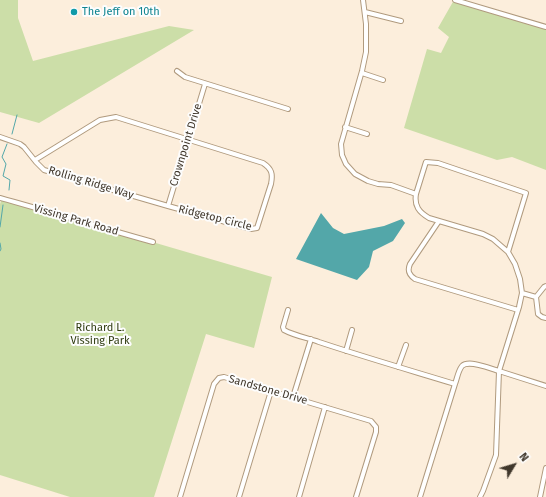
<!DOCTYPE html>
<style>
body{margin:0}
#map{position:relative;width:546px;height:497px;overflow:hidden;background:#fceedc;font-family:"Fira Sans",sans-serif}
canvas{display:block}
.north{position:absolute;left:494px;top:445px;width:40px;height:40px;-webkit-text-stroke:3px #fdfdfd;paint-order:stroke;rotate:52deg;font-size:11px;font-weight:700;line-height:16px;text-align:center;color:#40372b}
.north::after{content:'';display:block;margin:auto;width:14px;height:18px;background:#40372b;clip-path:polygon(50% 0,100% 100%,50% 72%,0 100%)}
</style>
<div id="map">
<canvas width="546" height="497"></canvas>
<div class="north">N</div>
</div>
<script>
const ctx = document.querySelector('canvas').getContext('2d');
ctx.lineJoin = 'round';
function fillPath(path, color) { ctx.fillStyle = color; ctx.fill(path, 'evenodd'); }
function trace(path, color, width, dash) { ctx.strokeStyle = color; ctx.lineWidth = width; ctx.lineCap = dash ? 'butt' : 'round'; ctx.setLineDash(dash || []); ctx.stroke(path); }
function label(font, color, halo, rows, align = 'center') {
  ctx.font = font + ' "Fira Sans",sans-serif'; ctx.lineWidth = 4; ctx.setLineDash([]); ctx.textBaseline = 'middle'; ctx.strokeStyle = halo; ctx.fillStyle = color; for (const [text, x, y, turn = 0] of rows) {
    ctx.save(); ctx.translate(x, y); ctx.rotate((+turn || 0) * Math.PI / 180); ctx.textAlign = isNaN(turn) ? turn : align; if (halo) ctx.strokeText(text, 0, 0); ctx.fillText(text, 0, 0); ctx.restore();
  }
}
fillPath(new Path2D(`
 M0,0h18v18l15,43 136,-35 25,4 -155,93 -39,-11z
 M454,0l92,27v143l-34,-13 -15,3 -93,-32 23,-79 14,4 8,-16 -11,-9z
 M2,198l270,79 -18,71 -48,-14 -52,163h-84l-70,-22v-271z`), '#ccdea8');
fillPath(new Path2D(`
 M321,213l12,15 11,6 40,-8 18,-7 3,4 -12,18 -20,10 -4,16 -12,13 -61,-21z`), '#53a7a9');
trace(new Path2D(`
 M12,134l5,-19
 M7,144l-5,13 4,7 -3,12 7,4 -1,10
 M0,227l3,-22
 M0,243l1,6 -1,2`), '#53a7a9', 1);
const street = new Path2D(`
 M363,0l3,24v28l-4,19 -21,73 1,11 4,9 9,10 13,7 10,3 13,1 25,9 9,-29 1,-3 12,1 88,30 -18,59
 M455,0l91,27
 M365,12l36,9
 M177,71l8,6 103,32
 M362,73l21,7
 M345,127l22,7
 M0,137l20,7 4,3 12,15 8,8 124,36 83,23 6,-1 14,-44c2,-10 1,-15 -8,-21l-147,-46 -16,3 -65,40
 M416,194c-2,12 3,18 13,24l54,16 10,5 15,13 7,12 5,15 2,14 -3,14 -20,64c-8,-2 -30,-12 -37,-5 -4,5 -5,13 -7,18
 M0,198c51,14 102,30 153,44
 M168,206l37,-122
 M439,221l-29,43c-3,7 -1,11 5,15l103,31
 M546,286l-2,1 -8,10 2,17 4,3 4,1
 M522,293l14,4
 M288,310l-5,17 1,3c11,6 24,8 35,12 45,15 90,28 136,42l-35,113
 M346,351l6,-21
 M398,367l8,-22
 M293,397l18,-58
 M180,497l34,-113 5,-6 5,-1 147,44 5,6v5l-20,65
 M239,497l32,-106
 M299,497l26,-90
 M480,497l3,-6 13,-36 3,-84 47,15
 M540,497l6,-29`);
trace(street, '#b09a7e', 6);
trace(street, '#fff', 4);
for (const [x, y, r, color] of [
 [74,12,4,"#0f9aa8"]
]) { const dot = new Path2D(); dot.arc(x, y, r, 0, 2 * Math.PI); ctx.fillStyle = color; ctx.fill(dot); trace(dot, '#fdfdfd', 1.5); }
label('11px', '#0d838f', '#fdfdfd', [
 ["The Jeff on 10th",82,12]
], 'left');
label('11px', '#40372b', '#fdfdfd', [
 ["Crownpoint Drive",186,145,-73],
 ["Rolling Ridge Way",91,183,17],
 ["Ridgetop Circle",215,218,14],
 ["Vissing Park Road",76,220,16],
 ["Sandstone Drive",268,390,16]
]);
label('11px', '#2f3b10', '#fdfdfd', [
 ["Richard L.",100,328],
 ["Vissing Park",100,341]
]);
</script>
